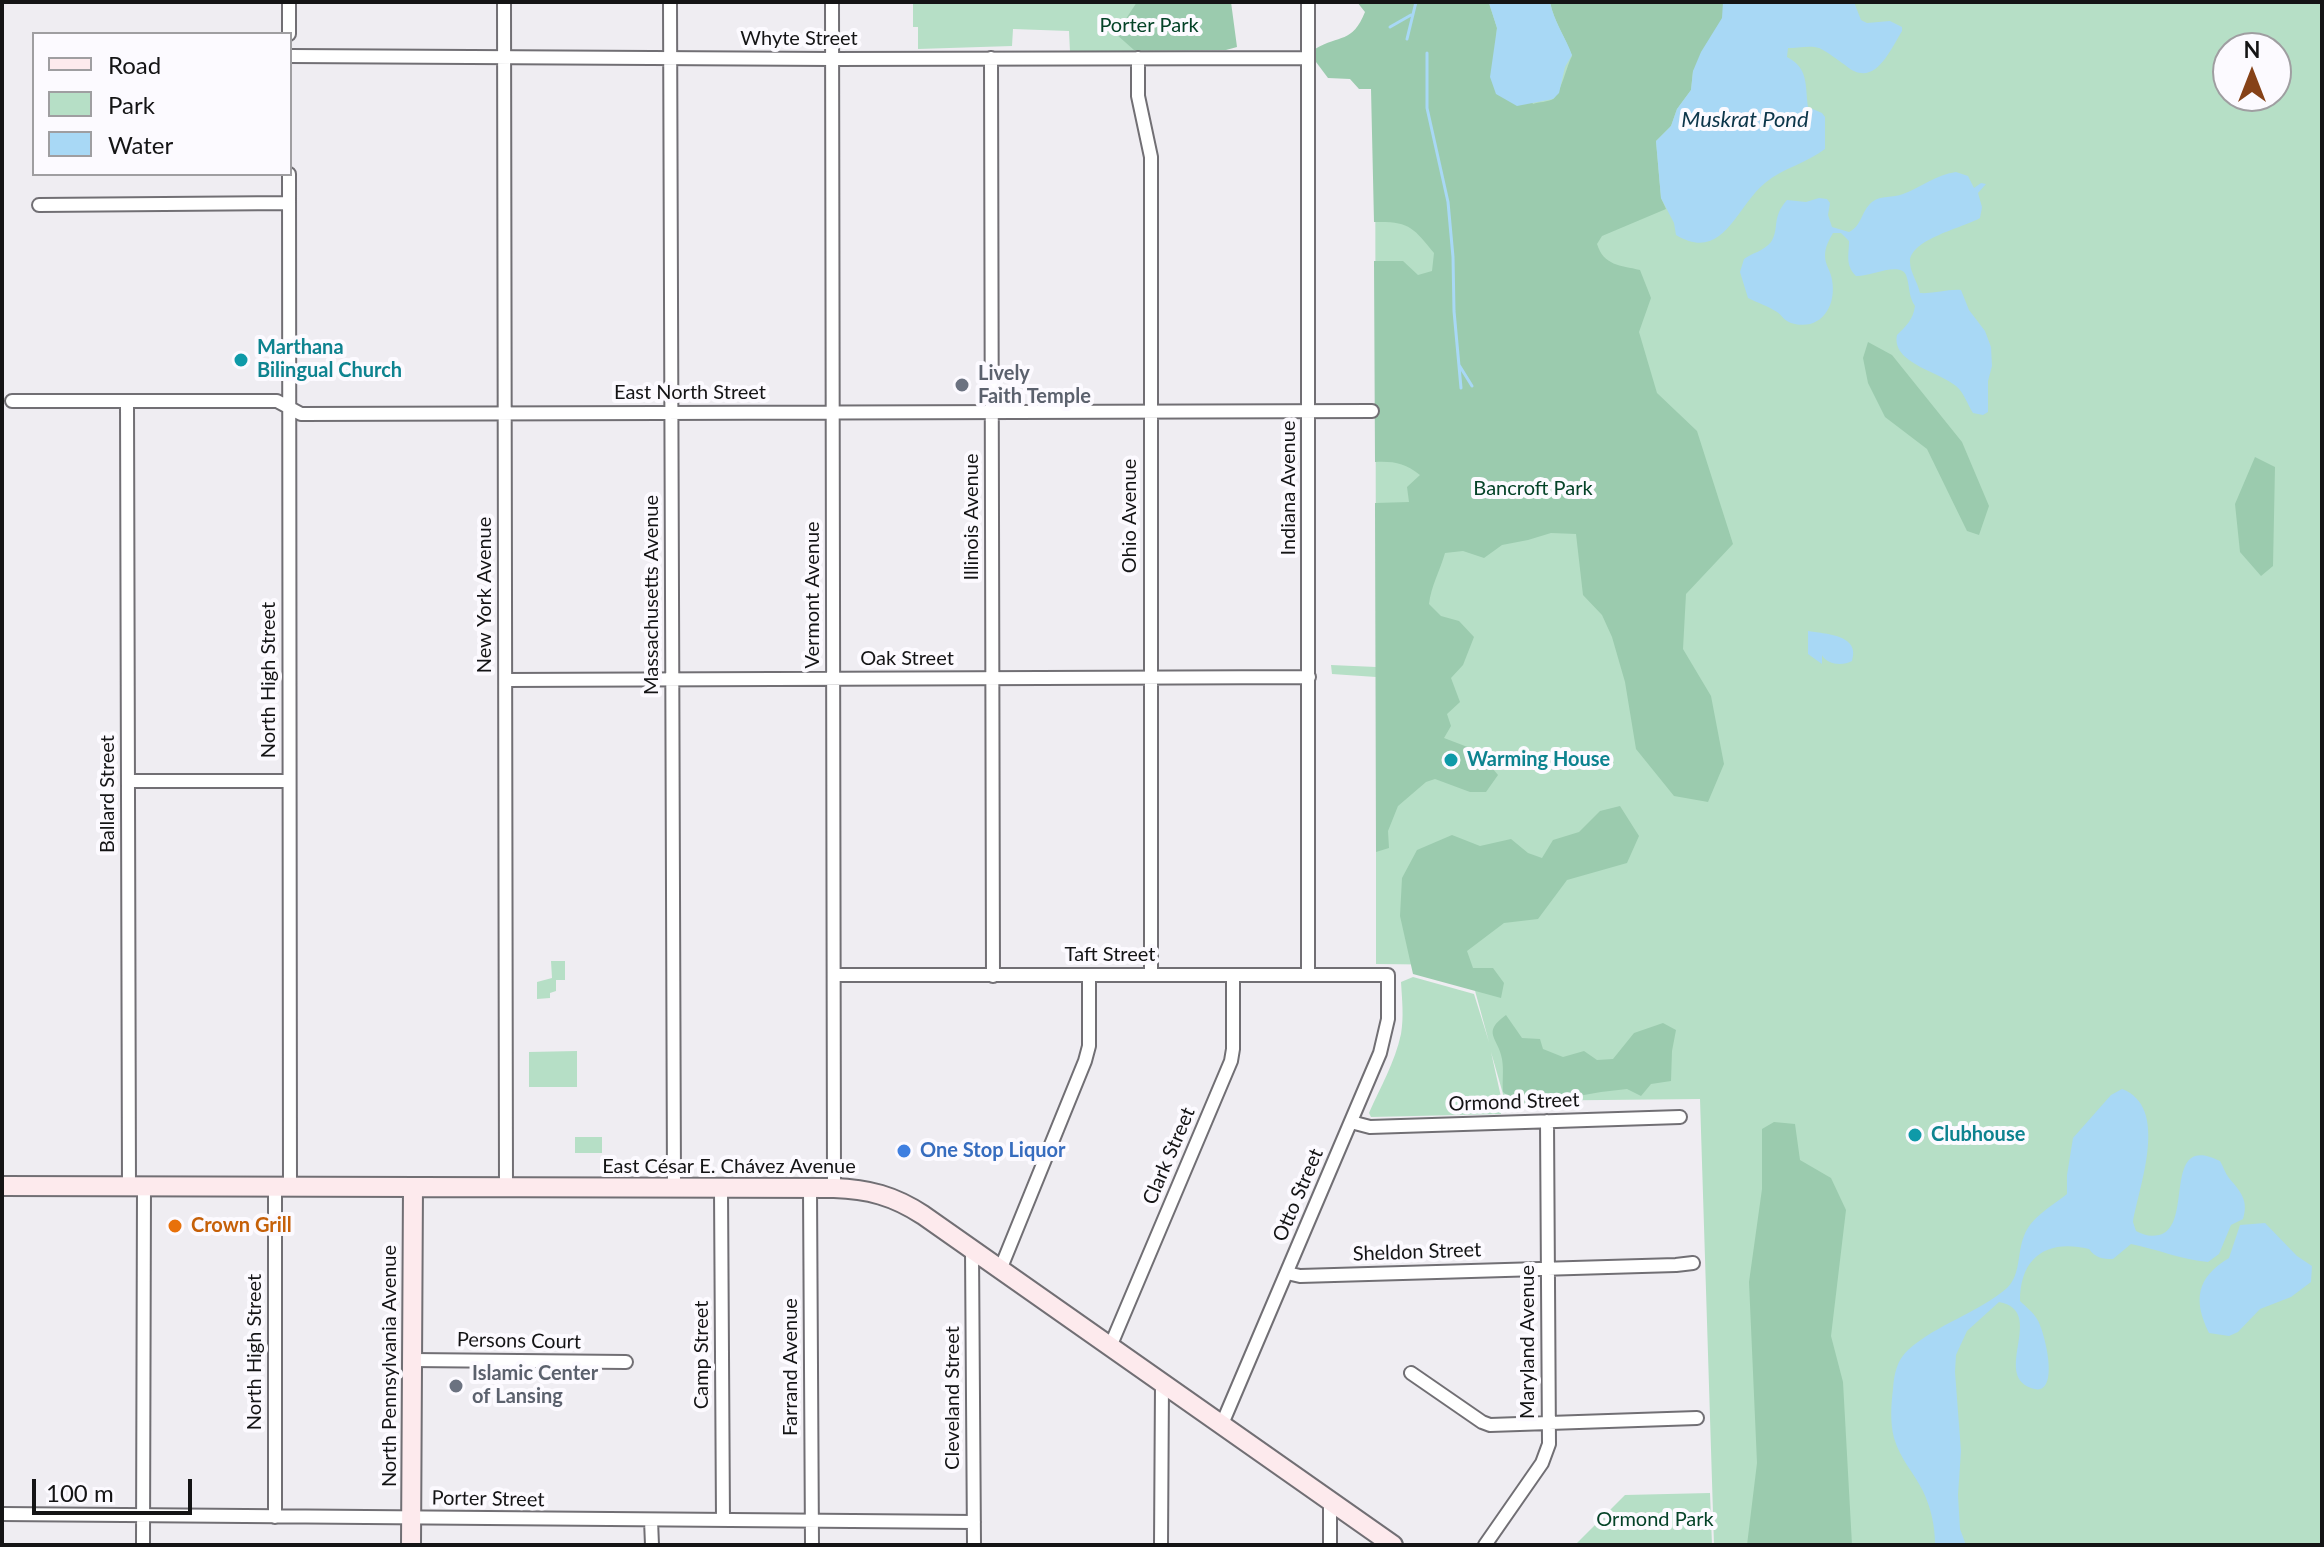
<!DOCTYPE html>
<meta charset="utf-8">
<style>
body{margin:0}
#map{position:relative;width:2324px;height:1547px;overflow:hidden;background:#efedf2;font-family:Lato,sans-serif}
canvas{display:block}
.frame{position:absolute;inset:0;border:4px solid #141415;pointer-events:none}
.legend{position:absolute;left:32px;top:32px;width:260px;height:144px;box-sizing:border-box;background:#fcfaff;border:2px solid #9f9ea1;margin:0;padding:10px 14px;list-style:none;font-size:24px;color:#141415}
.legend li{display:flex;align-items:center;gap:16px;height:40px}
.legend b{width:40px;border:2px solid #9f9ea1}
.north{position:absolute;left:2212px;top:32px;width:80px;height:80px;box-sizing:border-box;background:#fcfaff;border:2px solid #9f9ea1;border-radius:50%;rotate:0deg;font-size:22px;font-weight:700;line-height:32px;text-align:center;color:#141415}
.north::after{content:'';display:block;margin:auto;width:28px;height:36px;background:#864218;clip-path:polygon(50% 0,100% 100%,50% 72%,0 100%)}
.scale{position:absolute;left:32px;top:1479px;width:160px;height:36px;box-sizing:border-box;border:4px solid #141415;border-top:0;padding-left:10px;font-size:24px;line-height:28px;white-space:nowrap;color:#141415;-webkit-text-stroke:6px #fcfaff;paint-order:stroke}
</style>
<div id="map">
<canvas width="2324" height="1547"></canvas>
<div class="frame"></div>
<ul class="legend">
<li><b style="height:10px;background:#fdeaed"></b>Road</li>
<li><b style="height:22px;background:#b6dfc6"></b>Park</li>
<li><b style="height:22px;background:#a8d8f5"></b>Water</li>
</ul>
<div class="north">N</div>
<div class="scale">100 m</div>
</div>
<script>
const ctx = document.querySelector('canvas').getContext('2d');
ctx.lineJoin = 'round';
function fillPath(path, color) { ctx.fillStyle = color; ctx.fill(path, 'evenodd'); }
function trace(path, color, width, dash) { ctx.strokeStyle = color; ctx.lineWidth = width; ctx.lineCap = dash ? 'butt' : 'round'; ctx.setLineDash(dash || []); ctx.stroke(path); }
function label(font, color, halo, rows, align = 'center') {
  ctx.font = font + ' Lato,sans-serif'; ctx.lineWidth = 8; ctx.setLineDash([]); ctx.textBaseline = 'middle'; ctx.strokeStyle = halo; ctx.fillStyle = color; for (const [text, x, y, turn = 0] of rows) {
    ctx.save(); ctx.translate(x, y); ctx.rotate((+turn || 0) * Math.PI / 180); ctx.textAlign = isNaN(turn) ? turn : align; if (halo) ctx.strokeText(text, 0, 0); ctx.fillText(text, 0, 0); ctx.restore();
  }
}
fillPath(new Path2D(`
 M913,2h313v48l-156,2 -1,-21 -56,-2 -1,17 -94,3v-22h-5z
 M1375,2h947v1543h-608l-14,-446 -195,2 -14,-49 10,45v17l-130,3 -2,-4c11,-25 26,-51 32,-79 3,-17 1,-35 0,-52l12,-5 61,17 15,48 -21,-77 -92,-1v-287l-44,-3 -1,-9 45,2zM2228,48h48v48h-48z
 M551,961h14v19h-9v11l-6,2v5l-13,1v-17l15,-4z
 M577,1051v36h-48v-35z
 M575,1137h27v16h-27z
 M1710,1493l2,52h-137l50,-50z`), '#b6dfc6');
fillPath(new Path2D(`
 M1137,2h94l6,45 -11,3h-92l-18,-16z
 M1357,2h135l-3,1 8,25 -1,13 37,63c6,-2 15,-2 20,-5 7,-4 14,-34 19,-43 -7,-20 -18,-34 -22,-54h174l3,45 -34,24 -2,19 -14,19 -6,17 -15,15 5,57 5,11 -64,27 -5,8c7,22 23,21 43,26l11,28 -12,34 18,61 40,38 36,113 -47,50 -3,55 28,47 13,68 -16,38 -34,-6 -38,-47 -11,-67 -13,-45 -10,-22 -19,-20 -7,-61 -25,-1 -23,7 -26,5 -18,13 -21,-7 -18,2c-5,18 -14,33 -16,51l12,12 18,5 15,16 -11,28 -12,13 9,24 -13,12 4,12 -7,12 34,13 20,24 -12,17h-16l-35,-13 -9,3 -28,24 -10,25 1,17 -13,4 -1,-349 34,-1 -2,-15 13,-12c-15,-12 -27,-14 -45,-13l-1,-201h29l15,14 14,-4 2,-18c-21,-26 -25,-32 -60,-31l-3,-133h-12l-9,-10 -22,-1 -12,-16 -1,-13c25,-15 37,-5 50,-37z
 M1868,342l24,13 70,87 27,64 -10,29 -12,-4 -40,-82 -42,-32 -17,-34 -5,-25z
 M2255,457l20,10 -2,99 -12,10 -21,-24 -5,-48z
 M1620,806l19,30 -12,27 -60,17 -29,39 -34,4 -37,28 6,17h20l11,15 -3,15 -88,-24 -13,-58 2,-38 15,-28 35,-15 28,11 31,-7 17,14 14,5 11,-18 26,-8 21,-21z
 M1506,1015l16,23 18,1 3,10 20,8 21,-6 13,9 16,-1 21,-26 29,-10 13,7 -4,21 -1,30 -20,3 -10,12 -14,-7 -26,3 -80,14 -18,-14c-1,-10 1,-22 -1,-33 -4,-22 -21,-26 4,-44z
 M1774,1122l21,2 5,36 31,18 15,32 -15,126 12,46 9,163h-105l10,-82 -8,-181 13,-93v-60z`), '#9bcbae');
fillPath(new Path2D(`
 M1550,2c4,20 15,34 22,53l-7,12 -6,26 -6,6 -36,7 -21,-12 -6,-17 7,-49 -8,-25z
 M1723,2h131l7,18 6,3 23,-2 12,6v4c-13,21 -28,59 -57,34 -4,-3 -22,-16 -26,-17 -8,-3 -22,0 -31,0l-1,9c22,11 18,29 21,50l14,6 3,4v32c-18,14 -42,19 -60,34 -30,25 -42,80 -89,52l-2,-12 -13,-25 -5,-57 15,-15 6,-17 14,-19 2,-19 8,-19 21,-34z
 M1956,172l12,4 6,12 7,-5 5,1 -8,9 4,14 -2,11c-17,10 -70,21 -70,44 0,10 8,21 10,31 14,1 27,-4 41,-3l8,20 16,21 6,16 1,19 -4,15v31l-5,3 -10,-2c-6,-9 -8,-19 -17,-27 -16,-14 -65,-23 -59,-51 9,-9 16,-15 18,-29 -7,-10 -5,-21 -9,-31 -6,-14 -37,2 -50,1 -11,-11 -7,-21 -7,-35l-8,-8h-8c-4,7 -8,14 -8,23 0,9 6,15 7,24 5,27 -12,52 -41,43 -8,-3 -8,-7 -14,-11 -9,-6 -19,-9 -29,-14l-8,-26 4,-13c8,-6 20,-8 27,-17 9,-14 0,-24 16,-42l19,2 13,-4 8,1 3,4 -2,12 4,12 17,5c13,-6 12,-21 23,-30 9,-7 21,-4 31,-8 19,-7 32,-19 53,-22z
 M1808,631c16,3 53,3 44,30 -9,5 -25,4 -30,-6v9l-14,-10z
 M2122,1089c48,18 17,97 11,133l3,9c8,4 14,6 23,4 36,-8 1,-104 61,-74 3,5 5,12 9,17 11,13 20,22 14,41l-12,6 -12,29 -11,8c-26,-2 -51,-13 -77,-18l-18,15c-10,0 -18,-1 -24,-10 -41,-10 -69,7 -69,52 6,6 13,11 17,18 8,12 25,81 -6,69 -39,-14 16,-77 -32,-86l-32,29 -11,24 -1,17 6,79 -3,44 2,34 6,16h-31c0,-19 -4,-37 -12,-54 -9,-18 -23,-32 -29,-53 -4,-16 -3,-33 -1,-49 1,-15 4,-29 15,-39 29,-26 70,-37 99,-62 14,-13 10,-35 17,-52 7,-19 28,-30 43,-42v-19l6,-37 38,-43z
 M2265,1223l32,33 15,10 -1,16 -20,15 -31,12 -22,23 -9,4 -20,-3c-16,-33 -13,-55 20,-75l11,-33z`), '#a8d8f5');
trace(new Path2D(`
 M1390,27l21,-12
 M1407,39l9,-37
 M1427,53v55l21,94 5,55 1,54 7,77
 M1459,365l13,21`), '#a8d8f5', 3);
const street = new Path2D(`
 M289,2v32
 M504,2l2,1185
 M670,2l4,1186
 M832,2l2,1186
 M1308,2v973
 M290,56l542,3 476,-1
 M991,58l2,918
 M1138,58v38l13,61v818
 M289,174l1,1013
 M39,205l250,-2
 M12,401h265l24,13 1071,-3
 M127,401l2,786
 M506,680l803,-3
 M128,781h161
 M834,975h554v44l-8,34 -158,371
 M1351,1122l19,5 310,-10
 M810,1188l2,357
 M721,1189l2,331
 M972,1250l2,295
 M1000,1270l85,-209 4,-15v-71
 M1287,1273l13,3 376,-11 17,-2
 M1110,1347l121,-286 2,-12v-74
 M412,1360l214,2
 M1411,1373l71,49 8,3 207,-7
 M1330,1501v44
 M2,1514l972,8
 M275,1517v-330
 M651,1520l1,25
 M143,1545l1,-358
 M1161,1545l1,-162
 M1485,1545l57,-82 7,-19 -2,-323`);
const secondary = new Path2D(`
 M2,1186l832,2c34,1 60,8 89,27l470,330
 M411,1545l2,-358`);
trace(street, '#716f74', 16);
trace(secondary, '#716f74', 22);
trace(street, '#fff', 12);
trace(secondary, '#fdeaed', 18);
for (const [x, y, r, color] of [
 [241,360,8,"#0f9aa8"],
 [962,385,8,"#6b7280"],
 [1451,760,8,"#0f9aa8"],
 [1915,1135,8,"#0f9aa8"],
 [904,1151,8,"#3f7fe0"],
 [175,1226,8,"#e8710a"],
 [456,1386,8,"#6b7280"]
]) { const dot = new Path2D(); dot.arc(x, y, r, 0, 2 * Math.PI); ctx.fillStyle = color; ctx.fill(dot); trace(dot, '#fcfaff', 3); }
label('20px', '#054328', '#fcfaff', [
 ["Porter Park",1149,26],
 ["Bancroft Park",1533,489],
 ["Ormond Park",1655,1520]
]);
label('20px', '#141415', '#fcfaff', [
 ["Whyte Street",799,39],
 ["East North Street",690,393],
 ["Indiana Avenue",1289,488,-90],
 ["Ohio Avenue",1130,516,-90],
 ["Illinois Avenue",972,517,-90],
 ["New York Avenue",485,595,-90],
 ["Massachusetts Avenue",652,595,-90],
 ["Vermont Avenue",813,595,-90],
 ["Oak Street",907,659],
 ["North High Street",269,680,-90],
 ["Ballard Street",108,794,-90],
 ["Taft Street",1110,955],
 ["Ormond Street",1514,1102,-2],
 ["Clark Street",1169,1156,-67],
 ["East César E. Chávez Avenue",729,1167],
 ["Otto Street",1298,1195,-67],
 ["Sheldon Street",1417,1252,-2],
 ["Persons Court",519,1341,1],
 ["Maryland Avenue",1528,1342,-90],
 ["North High Street",255,1352,-90],
 ["Camp Street",702,1355,-90],
 ["North Pennsylvania Avenue",390,1366,-90],
 ["Farrand Avenue",791,1367,-90],
 ["Cleveland Street",953,1398,-90],
 ["Porter Street",488,1499,1]
]);
label('bold 20px', '#0d838f', '#fcfaff', [
 ["Marthana",257,348],
 ["Bilingual Church",257,371],
 ["Warming House",1467,760],
 ["Clubhouse",1931,1135]
], 'left');
label('bold 20px', '#5b616d', '#fcfaff', [
 ["Lively",978,374],
 ["Faith Temple",978,397],
 ["Islamic Center",472,1374],
 ["of Lansing",472,1397]
], 'left');
label('bold 20px', '#366cbe', '#fcfaff', [
 ["One Stop Liquor",920,1151]
], 'left');
label('bold 20px', '#c56008', '#fcfaff', [
 ["Crown Grill",191,1226]
], 'left');
label('italic 22px', '#0d364a', '#fcfaff', [
 ["Muskrat Pond",1745,120]
]);
</script>
